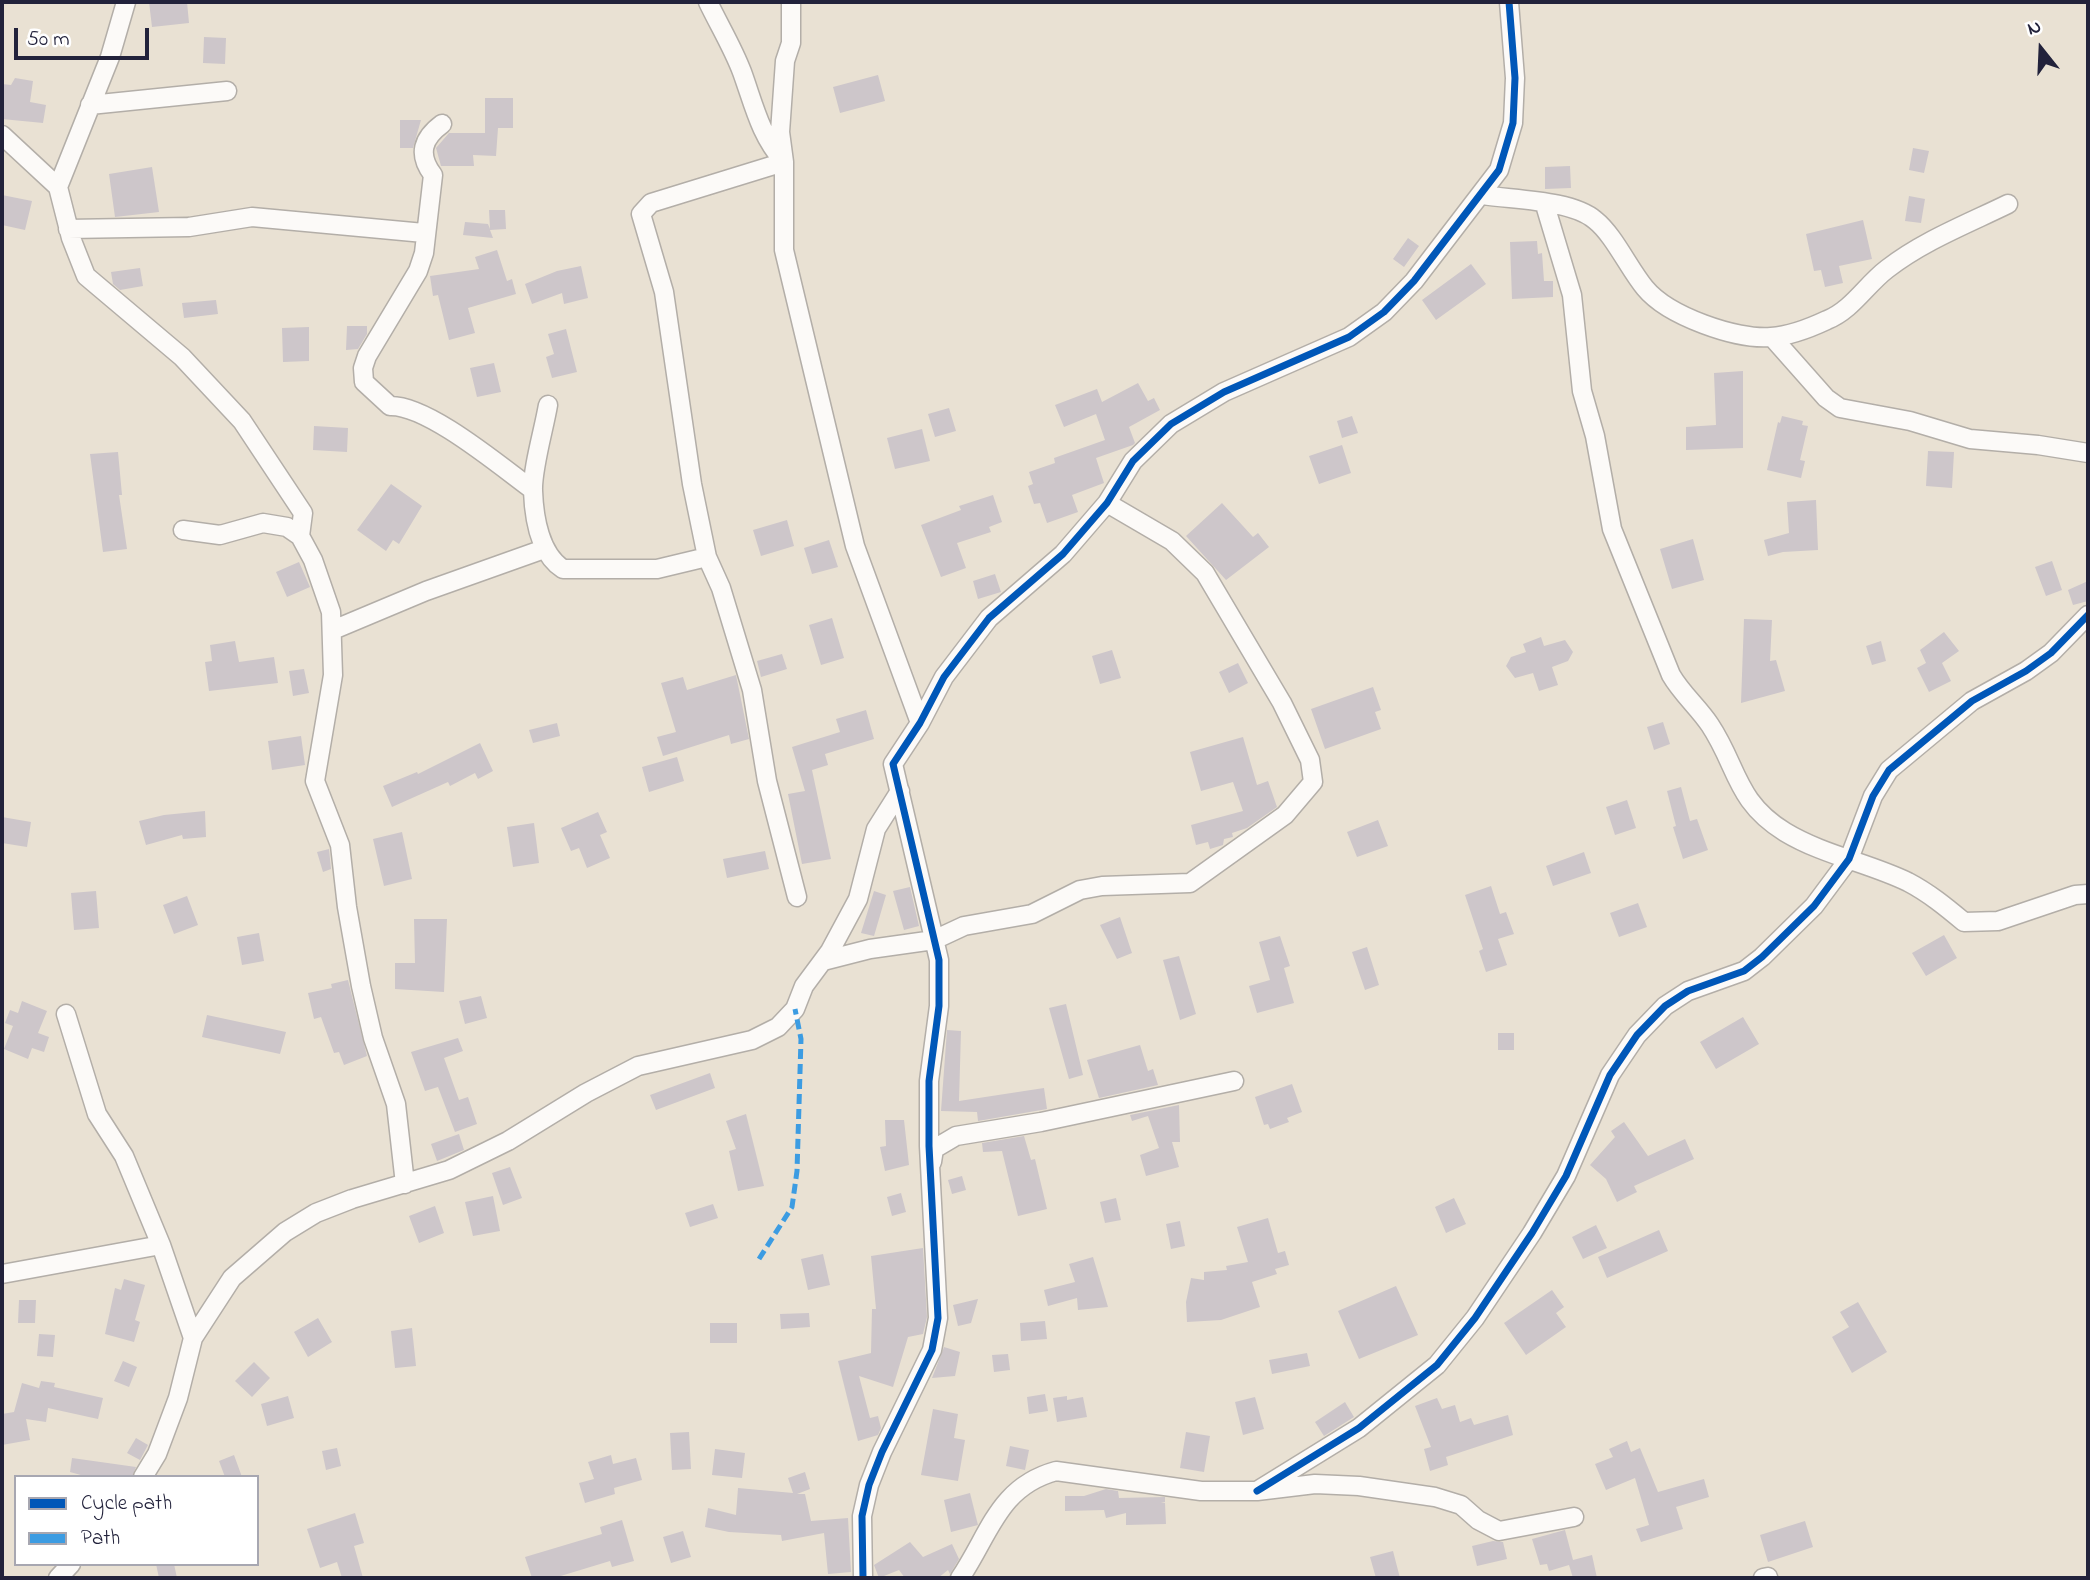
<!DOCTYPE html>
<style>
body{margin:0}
#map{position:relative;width:2090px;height:1580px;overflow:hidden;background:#e9e1d3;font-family:"Indie Flower",sans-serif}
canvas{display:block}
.frame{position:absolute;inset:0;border:4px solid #22223b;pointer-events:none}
.legend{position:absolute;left:14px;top:1475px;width:245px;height:91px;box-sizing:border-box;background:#fff;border:2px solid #a7a7b1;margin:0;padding:9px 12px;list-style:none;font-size:21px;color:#22223b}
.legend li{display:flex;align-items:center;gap:14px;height:35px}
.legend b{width:35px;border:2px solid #a7a7b1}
.north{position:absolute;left:2006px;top:14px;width:70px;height:70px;-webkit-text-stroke:5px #fff;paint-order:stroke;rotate:342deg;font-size:19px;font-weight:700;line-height:28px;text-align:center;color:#22223b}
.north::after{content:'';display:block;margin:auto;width:24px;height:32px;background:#22223b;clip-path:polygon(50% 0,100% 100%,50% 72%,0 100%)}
.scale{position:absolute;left:14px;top:28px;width:135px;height:32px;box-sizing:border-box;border:4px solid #22223b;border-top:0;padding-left:9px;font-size:21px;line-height:24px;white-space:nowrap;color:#22223b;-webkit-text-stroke:5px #fff;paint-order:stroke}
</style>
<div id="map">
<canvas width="2090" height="1580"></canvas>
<div class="frame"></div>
<ul class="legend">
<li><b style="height:9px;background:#0057b8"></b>Cycle path</li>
<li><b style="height:9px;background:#3c9ce2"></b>Path</li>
</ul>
<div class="north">N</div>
<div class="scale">50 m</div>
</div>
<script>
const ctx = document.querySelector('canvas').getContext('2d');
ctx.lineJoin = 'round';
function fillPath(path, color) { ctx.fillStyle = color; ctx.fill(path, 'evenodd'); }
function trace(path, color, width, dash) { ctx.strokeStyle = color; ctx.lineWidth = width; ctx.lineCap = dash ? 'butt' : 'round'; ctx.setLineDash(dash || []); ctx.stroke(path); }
fillPath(new Path2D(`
 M149,2h38l2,21 -37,4z
 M204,37l22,1 -1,26 -22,-1z
 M878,75l7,26 -45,12 -7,-26z
 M15,78l18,3 -3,21 16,3 -3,18 -41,-4v-35l9,1z
 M485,98h28v30h-15l-2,28 -23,-1 1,11h-33l-5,-18 13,-15h36z
 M400,120h21l-8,28h-13z
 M1913,148l16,3 -5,22 -15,-3z
 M1570,166l1,22 -26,1v-22z
 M152,167l7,45 -44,5 -6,-43z
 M2,195l30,6 -7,29 -23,-5z
 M1909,196l16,3 -4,24 -16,-2z
 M489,210h16l1,19 -16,1 3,8 -30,-3 2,-13 23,2 2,5z
 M1863,220l9,39 -33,7 4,17 -18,4 -4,-17 -7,1 -8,-37z
 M1408,238l11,8 -15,21 -11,-8z
 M1537,241l1,13 4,-1 2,28h9v16l-41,2 -2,-57z
 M497,250l10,31 5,-2 4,15 -48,14 7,25 -26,7 -11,-45 -5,1 -3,-20 49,-7 -4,-12z
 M1471,264l15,20 -50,36 -14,-20z
 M581,266l7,32 -24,6 -2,-11 -30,11 -7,-20 32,-13z
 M140,268l3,18 -23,4 -7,-6 -2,-12z
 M216,300l2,14 -34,4 -2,-15z
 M347,326h20v8l-9,15 -12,1z
 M309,327v34l-26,1 -1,-34z
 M566,329l11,43 -25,6 -6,-21 8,-3 -6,-20z
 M494,363l7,29 -24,5 -7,-29z
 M1743,371v77l-57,2v-23l30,-2 -2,-52z
 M1138,383l10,18 6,-3 6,12 -31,17 6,16 -2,2 -37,13 8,25 -32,12 6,17 -31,11 -7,-20 -6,1 -6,-18 5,-2 -4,-12 26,-9 -1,-5 51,-18 -9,-26 -32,13 -9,-22 42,-16 5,13z
 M949,408l7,23 -21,6 -7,-23z
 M1352,416l6,17 -16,5 -5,-17z
 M1782,416l21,5 -1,4 6,1 -8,34 5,1 -4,17 -34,-8 11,-48 2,1z
 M314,426l34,2 -1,24 -34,-2z
 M922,429l8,32 -35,8 -8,-31z
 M1342,445l9,28 -32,11 -10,-28z
 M1928,451l26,1 -2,36 -26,-2z
 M118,452l4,43h-3l8,54 -24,3 -13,-98z
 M391,484l31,22 -23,38 -6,-4 -7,11 -29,-21z
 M993,495l9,27 -13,5 2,5 -34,11 9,25 -25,9 -20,-52 40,-15 -2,-4z
 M1816,500l2,50 -35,2 -15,4 -4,-16 25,-7 -2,-31z
 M1222,503l31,34 5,-4 11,14 -43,33 -40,-44z
 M787,520l7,26 -33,10 -8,-26z
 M1693,539l11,41 -32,9 -12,-40z
 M829,540l9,27 -26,7 -8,-26z
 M2052,561l10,29 -16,6 -11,-29z
 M299,562l11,25 -23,10 -11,-25z
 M995,574l6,18 -23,7 -5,-18z
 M2088,581v20l-15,4 -5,-15z
 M832,618l12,40 -23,7 -12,-40z
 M1744,619l28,1 -2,41 6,-1 9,31 -44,12z
 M1944,632l15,19 -17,12 9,18 -22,11 -12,-24 9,-5 -6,-13z
 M1541,637l3,9 21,-6 8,12 -5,9 -16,6 6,18 -19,6 -6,-18 -18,5 -9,-12 5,-9 15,-5 -3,-8z
 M235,641l4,21 35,-5 4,26 -69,8 -4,-29 7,-1 -2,-16z
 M1881,641l5,20 -14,4 -6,-19z
 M1112,650l9,28 -21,6 -8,-28z
 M782,654l5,15 -26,8 -4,-16z
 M1238,663l10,20 -19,10 -10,-21z
 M304,669l5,24 -16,3 -4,-25z
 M736,675l13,64 -18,5 -2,-9 -66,21 -6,-19 19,-5 -15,-49 22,-6 4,13z
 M1373,687l8,23 -6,2 6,17 -56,20 -14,-40z
 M866,710l8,29 -49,15 3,11 -16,5 19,89 -29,5 -14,-70 17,-3 -13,-44 48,-15 -4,-13z
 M1663,722l7,22 -16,6 -7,-23z
 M557,723l3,13 -27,7 -4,-13z
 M301,736l4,29 -33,5 -4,-29z
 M1243,737l14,48 11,-4 9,26 -30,21 -15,5 1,4 -9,2 -1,6 -13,4 -2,-7 -12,3 -5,-20 52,-14 -10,-29 -32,9 -11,-39z
 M480,743l13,28 -15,8 -3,-6 -25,13 -2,-4 -56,25 -9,-21 34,-14 1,2z
 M677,757l7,24 -35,11 -7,-25z
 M1681,787l9,34 7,-2 11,31 -25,9 -10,-32 3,-1 -9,-35z
 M1627,800l9,28 -21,7 -9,-28z
 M205,811l1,26 -23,2 -1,-4 -36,10 -7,-24 25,-6z
 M598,812l9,20 -7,3 10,23 -23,10 -8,-20 -8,3 -10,-23z
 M2,817l29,5 -4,25 -25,-4z
 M1378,820l10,26 -31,11 -10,-25z
 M534,823l5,40 -26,4 -6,-40z
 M402,832l10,47 -28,7 -11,-47z
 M329,849l2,20 -8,3 -6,-20z
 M765,851l4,18 -42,9 -4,-19z
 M1584,852l7,21 -38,13 -7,-20z
 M1491,886l9,28 6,-2 8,22 -16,5 9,26 -21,7 -7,-21 4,-2 -18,-54z
 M910,887l9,39 -15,4 -11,-39z
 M96,891l3,37 -25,2 -3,-37z
 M874,891l12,4 -12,41 -13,-3z
 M187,896l11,29 -24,9 -11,-29z
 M1638,903l9,24 -28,10 -9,-24z
 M1120,917l12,36 -15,6 -17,-34z
 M414,919h33l-3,73 -49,-3v-26h20z
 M259,933l5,28 -22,4 -5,-28z
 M1944,935l13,23 -31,18 -14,-23z
 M1280,936l10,30 -6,2 10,35 -37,10 -8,-27 21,-6 -11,-38z
 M1367,947l12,38 -14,5 -13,-38z
 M1179,956l17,58 -16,6 -17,-60z
 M348,980l19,76 -23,9 -5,-13 -5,1 -13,-36 -7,2 -6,-26 24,-5 -1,-4z
 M481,996l6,22 -22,6 -6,-23z
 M22,1001l25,10 -9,22 11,4 -5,15 -12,-4 -4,11 -24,-10 9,-23 -8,-3 5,-13 8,3z
 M1066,1004l17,71 -14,4 -20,-71z
 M207,1015l79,17 -6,22 -78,-17z
 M1743,1017l16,27 -43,25 -16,-27z
 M947,1030l14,1 -2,70 85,-13 3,21 -69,12 -1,-9 -36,-1z
 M1498,1033h16v17h-16z
 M458,1038l5,13 -19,7 15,42 9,-3 9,27 -22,8 -17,-45 -13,4 -14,-39z
 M1140,1045l8,26 5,-2 5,16 -59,13 -12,-38z
 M710,1073l5,15 -59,22 -6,-15z
 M1292,1084l10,28 -15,6 2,4 -19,7 -2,-5 -4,1 -9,-28z
 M1179,1105l1,37h-8l7,25 -33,9 -6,-21 19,-7 -11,-32 -16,5 -2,-6z
 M746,1114l18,72 -26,5 -9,-40 7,-2 -10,-28z
 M885,1120h19l5,45 -24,6 -5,-24 6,-1z
 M1624,1122l24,34 37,-17 9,20 -60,27 3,6 -20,10 -11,-23 -16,-14 25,-28 -4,-6z
 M459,1134l5,16 -27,11 -6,-17z
 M1024,1136l7,24 4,-1 12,50 -29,7 -16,-65 -19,1 -1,-9z
 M510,1167l12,31 -19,7 -11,-32z
 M962,1176l4,14 -14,4 -4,-14z
 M901,1193l5,19 -14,4 -5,-19z
 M493,1196l7,35 -27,5 -8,-34z
 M1116,1198l5,22 -16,3 -5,-21z
 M1454,1198l12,26 -20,9 -11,-26z
 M713,1204l5,14 -28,9 -5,-14z
 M435,1206l9,27 -25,10 -10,-27z
 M1268,1218l10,35 7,-2 4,14 -14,4 2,5 -25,8 8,25 -39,13 -34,2 -1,-20 5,-24 13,2v-8l23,-2 -1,-4 22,-4 -11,-35z
 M1180,1221l5,25 -14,3 -5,-25z
 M1596,1225l11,23 -24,11 -11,-22z
 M1659,1230l9,21 -61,27 -9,-21z
 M923,1248l4,69 -4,17 -15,3 -15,50 -34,-11 11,42 8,-2 3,12 -3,7 -20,6 -20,-80 33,-8 1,-44h4l-5,-53z
 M823,1254l7,31 -22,5 -7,-31z
 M1093,1257l15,50 -30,3 -1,-12 -29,8 -4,-16 31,-8 -6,-18z
 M124,1279l21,6 -10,35 5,2 -6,20 -29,-8 10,-46 6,2z
 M1396,1286l22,49 -59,24 -21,-48z
 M1552,1290l12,17 -8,6 10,14 -40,28 -22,-32z
 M978,1299l-7,24 -13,3 -5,-21z
 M19,1300h17l-1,23h-17z
 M1858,1302l29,50 -35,21 -20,-36 17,-10 -9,-15z
 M809,1313l1,14 -29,2 -1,-15z
 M318,1318l14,24 -24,15 -14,-25z
 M1045,1321l2,18 -26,2 -1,-18z
 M710,1323h27v20h-27z
 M412,1328l4,38 -21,2 -4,-37z
 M39,1334l16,1 -2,22 -16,-1z
 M944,1347l16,5 -5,24 -23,2z
 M1307,1353l3,13 -38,8 -3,-14z
 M1008,1354l2,16 -16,2 -2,-17z
 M123,1361l14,6 -8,20 -15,-6z
 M254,1362l16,16 -18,19 -17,-16z
 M41,1381l14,2 -1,4 49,11 -5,21 -50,-11 -2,14 -20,-3 4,21 -28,5v-31l12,-2 8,-29 17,5z
 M1045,1394l3,17 -19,3 -2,-17z
 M288,1396l6,22 -27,8 -6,-22z
 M1067,1396v4l16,-3 4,20 -30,5 -4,-24z
 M1255,1397l9,32 -21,6 -8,-33z
 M1437,1398l5,11 13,-4 5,17 11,-4 3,7 34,-10 5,20 -67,22 2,8 -18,6 -6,-22 7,-2 -16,-41z
 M1345,1402l9,15 -30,19 -9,-14z
 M933,1409l25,5 -4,24 11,2 -7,41 -37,-6z
 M689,1432l2,37 -19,1 -2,-37z
 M1186,1432l24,4 -6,36 -24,-4z
 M136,1438l12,7 -8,15 -13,-7z
 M1627,1441l4,11 9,-4 18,44 46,-13 5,18 -33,10 7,22 -42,13 -5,-13 13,-4 -14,-47 -29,12 -11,-26 18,-7 -4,-8z
 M1010,1446l19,4 -4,20 -19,-4z
 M337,1448l4,18 -15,4 -4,-19z
 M715,1449l30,4 -3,25 -30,-3z
 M234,1455l8,22h-17l-6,-16z
 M611,1455l2,9 23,-6 6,22 -28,8 1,6 -30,9 -6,-20 15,-4 -6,-17z
 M72,1458l64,9 -4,10h-44l-18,-5z
 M805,1472l5,17 -13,5h8l6,27 37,-3 3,54 -23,2 -4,-41 -42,8 -1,-6 -52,-3 -24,-5 3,-19 28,7 2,-27 55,5 -5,-15z
 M1106,1489l12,2 1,7 46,-1v5l-4,1h4l1,21 -40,1v-12l-20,5 -2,-8 -39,1v-15h19z
 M970,1493l8,32 -27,7 -7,-32z
 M355,1513l9,30 -10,3 9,32h-21l-5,-16 -17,6 -13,-39z
 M622,1520l12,41 -22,6 -2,-6 -56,17h-22l-7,-21 77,-23 -2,-7z
 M1805,1521l8,26 -45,15 -8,-27z
 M1565,1530l8,30 19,-5 5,23h-24l-4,-13 -20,6 -2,-7 -7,1 -8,-26z
 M683,1531l8,26 -20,6 -8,-26z
 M1493,1541l10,1 4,17 -30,7 -5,-20z
 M910,1542l13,15 29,-13 7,15 -9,15 -2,-4 -10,8h-33l-6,-8 -20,8 -5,-13z
 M1393,1551l7,27h-24l-6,-21z
 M156,1564h18l3,14h-18z`), '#cdc6ca');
const minor = new Path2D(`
 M708,2c11,23 25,46 34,70 12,33 18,63 42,90l-133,41 -10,11 23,78 28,192 15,73 14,31 31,102 15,91 30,116
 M791,2v41l-6,18 -5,71 4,30v88l71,296 65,177
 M90,105l137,-14
 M442,124c-19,14 -25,30 -9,51l-9,78 -6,18 -51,85 -4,12 1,14 26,24c38,-1 110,60 143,84
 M2,135l56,52 13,51 15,38 96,81 60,64 61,92 -3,23
 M58,187l52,-130 16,-55
 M1483,195c31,5 89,5 112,25 19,15 34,49 50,68 23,28 91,52 126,49 18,-1 39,-9 56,-17 25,-10 39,-35 60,-51 36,-28 80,-45 121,-65
 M1545,205l27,90 10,96 13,45 17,93 59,146c11,19 27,32 39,50 28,42 25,76 75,107 38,23 84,31 123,50 21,11 38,25 56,40l34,-1 77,-26 13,-1
 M68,229l121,-2 63,-10 172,16
 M1772,337l54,61 14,10 70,13 60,18 68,6 50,8
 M548,405c-4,24 -16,64 -15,86 1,27 7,63 30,78h94l50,-12
 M183,530l37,5 43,-12 24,4 13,9 13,24 18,52 2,63 -18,106 25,64 7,62 14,79 12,52 23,66 9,80
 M333,630l93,-39 118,-42
 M823,961l47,-12 64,-9 30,-14 68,-12 48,-24 22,-4 88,-3 95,-68 28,-33 -3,-22 -28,-57 -77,-130 -33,-32 -65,-38
 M66,1014l31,100 27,42 37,89 32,93
 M932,1162l2,-13 22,-13 85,-14 193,-41
 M2,1274l159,-29
 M143,1477l14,-23 21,-56 15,-60 39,-60 53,-46 31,-19 36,-14 97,-29 59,-29 78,-48 52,-27 114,-26 26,-13 17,-18 9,-23 26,-35 28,-52 18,-70 24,-38
 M1257,1491l102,-63 78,-63 38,-47 57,-85 34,-57 44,-101 27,-40 28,-29 23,-15 56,-20 18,-14 52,-51 35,-47 24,-63 16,-26 83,-69 54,-30 25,-18 37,-38
 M58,1578l13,-14
 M863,1578l-1,-62 7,-31 13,-33 50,-102 6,-32 -9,-172v-65l10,-75v-46l-46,-196 27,-41 24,-46 45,-59 74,-64 44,-51 26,-42 38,-37 53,-32 125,-55 35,-25 30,-31 85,-111 14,-47 2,-45 -6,-76
 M960,1578c30,-44 38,-91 96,-107l145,20h56l58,-7 44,2 76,11 26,8 17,15 21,11 75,-14
 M1763,1578l5,-1`);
trace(minor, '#b3aea8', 21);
trace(minor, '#fcfaf8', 18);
trace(new Path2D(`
 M759,1259l33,-52 5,-36 4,-132 -6,-30`), '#3c9ce2', 5, [10, 5]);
trace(new Path2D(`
 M1257,1491l102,-63 78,-63 38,-47 57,-85 34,-57 44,-101 27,-40 28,-29 23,-15 56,-20 18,-14 52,-51 35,-47 24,-63 16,-26 83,-69 54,-30 25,-18 37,-38
 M863,1578l-1,-62 7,-31 13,-33 50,-102 6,-32 -9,-172v-65l10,-75v-46l-46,-196 27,-41 24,-46 45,-59 74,-64 44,-51 26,-42 38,-37 53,-32 125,-55 35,-25 30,-31 85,-111 14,-47 2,-45 -6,-76`), '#0057b8', 7);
</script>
